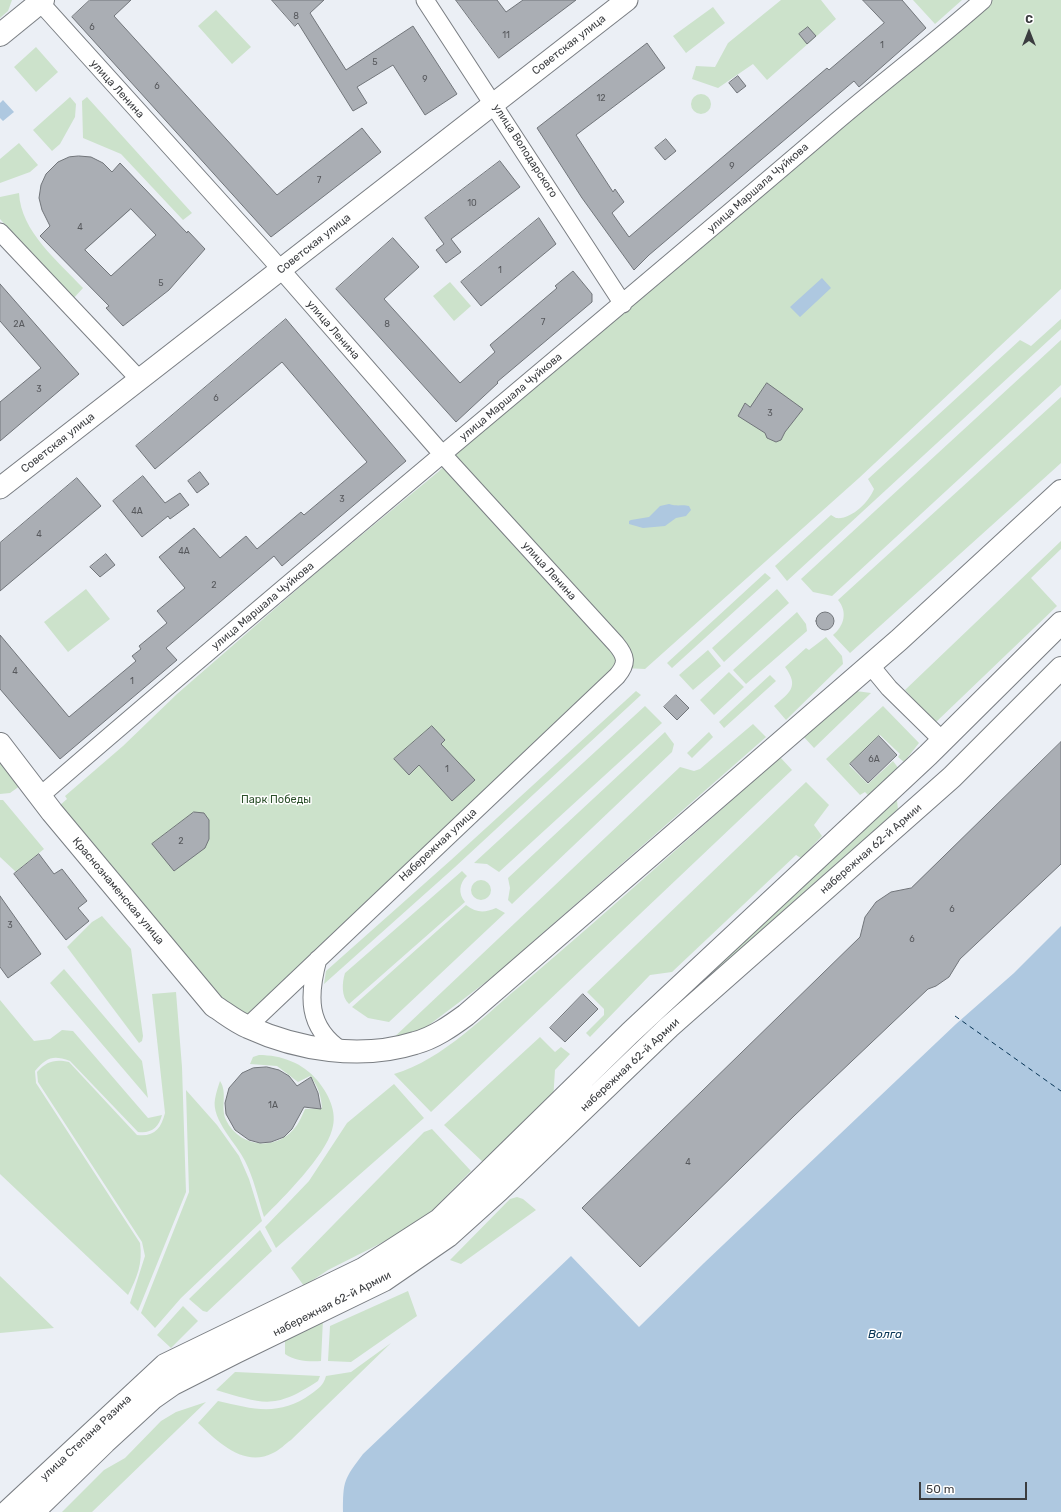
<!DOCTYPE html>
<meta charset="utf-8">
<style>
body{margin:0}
#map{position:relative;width:1061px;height:1512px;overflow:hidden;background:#ebeff5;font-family:Rubik,sans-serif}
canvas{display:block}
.north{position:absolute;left:1009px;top:12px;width:40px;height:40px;-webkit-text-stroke:3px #fff;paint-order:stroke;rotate:0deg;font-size:11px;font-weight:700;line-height:16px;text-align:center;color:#3b3d40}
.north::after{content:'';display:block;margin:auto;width:14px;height:18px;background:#3b3d40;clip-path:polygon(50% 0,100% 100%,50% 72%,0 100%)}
.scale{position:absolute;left:919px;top:1482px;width:108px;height:18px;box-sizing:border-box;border:2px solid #3b3d40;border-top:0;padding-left:5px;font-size:12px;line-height:14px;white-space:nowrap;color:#3b3d40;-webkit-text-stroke:3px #fff;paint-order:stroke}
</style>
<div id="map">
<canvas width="1061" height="1512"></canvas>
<div class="north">С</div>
<div class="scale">50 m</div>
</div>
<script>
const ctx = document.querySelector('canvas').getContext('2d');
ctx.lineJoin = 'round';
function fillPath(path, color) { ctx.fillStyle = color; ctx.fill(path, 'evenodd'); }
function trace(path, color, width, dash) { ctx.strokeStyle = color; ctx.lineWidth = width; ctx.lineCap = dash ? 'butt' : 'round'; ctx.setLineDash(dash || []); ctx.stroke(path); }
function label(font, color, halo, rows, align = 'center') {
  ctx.font = font + ' Rubik,sans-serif'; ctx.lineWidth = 3; ctx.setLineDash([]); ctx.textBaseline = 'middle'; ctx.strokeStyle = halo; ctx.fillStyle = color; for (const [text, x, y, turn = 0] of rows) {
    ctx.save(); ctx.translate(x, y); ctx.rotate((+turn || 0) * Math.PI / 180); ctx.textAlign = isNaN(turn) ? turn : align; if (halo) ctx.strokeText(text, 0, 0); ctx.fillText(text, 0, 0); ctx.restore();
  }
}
fillPath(new Path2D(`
 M0,0h12l-4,11 -8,7z
 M781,0h40l15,19 -69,61 -14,-16 -35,24 -26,-9 4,-13 19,1 13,-24z
 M913,0h49l-27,24z
 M992,0h69v289l-202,189 -214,191 -21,-1 -377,359 -195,-215 15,-13 -2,-3 58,-50 54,-52 147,-128 114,-94 26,-25 162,-136z
 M713,7l12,16 -39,30 -13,-17z
 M216,10l35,37 -19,17 -34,-38z
 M36,47l22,25 -22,20 -22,-25z
 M691 104a10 10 0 1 1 20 0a10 10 0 1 1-20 0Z
 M70,97l6,7 -1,13 -15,27 -8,7 -19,-21z
 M87,97l105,116 -9,7 -62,-66 -38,-16 -1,-37z
 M19,143l19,22 -8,7 -30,11v-24z
 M19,193c2,39 39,68 64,95l-11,12 -72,-81v-22z
 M450,282l21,24 -17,15 -21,-25z
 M1061,319v10l-274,252 -12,-15 56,-51 5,3c15,2 33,-16 38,-29l-6,-10 152,-139 11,6z
 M1061,340v45l-229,211 -19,-4 -12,-13z
 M1061,397v66l-211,190 -17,-18c11,-9 15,-23 5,-35z
 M1061,541v8l-30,29 26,28 -122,117 -30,-33z
 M765,573l6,5 -99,90 -5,-5z
 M86,589l24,30 -42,33 -24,-30z
 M777,589l12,14 -65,59 -12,-14z
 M797,612l9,12 1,7 -61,53 -13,-14z
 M826,637l16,19 1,8 -57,56 -12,-14c15,-13 26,-19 11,-39l21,-19 3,2z
 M708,650l13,16 -28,24 -14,-15z
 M729,672l15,15 -30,28 -14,-15z
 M770,675l6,6 -52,47 -5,-6z
 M636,691l5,4 -186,172 -131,117 2,-13 125,-111z
 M856,691l15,2 -57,55 -11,-12z
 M645,706l17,17 -163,149 -12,-8 -13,-1z
 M883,706l36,37 -15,19 -6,-5 2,-3 -20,-19 -31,30 19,19 25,-23 6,8 -28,29 -6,-6 -5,3 -34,-36z
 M753,724l13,13 -272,239 -69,52 -36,14 291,-275 14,4 6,-2z
 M665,732l9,12 -2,8 -160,152 -4,-4 2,-12 -2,-10z
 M709,732l4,5 -21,21 -5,-5z
 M0,754l24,29 -14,10 -10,1z
 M780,757l12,13 -361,342 -37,-38c49,-14 93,-61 132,-93 86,-73 170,-149 254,-224z
 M806,782l23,23 -15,20 8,11 -21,22 -5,-3 -124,117 -22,3 -60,62 -4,-4 18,-18v-6l-17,-17z
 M0,800h3l41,49 -28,23 -16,-15z
 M897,801l1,8 -6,6 -184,162 -2,-4 183,-171z
 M462,871l5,5c-8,7 -9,18 -2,26l-116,102c-8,-7 -7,-22 -4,-31z
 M471 890a10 10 0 1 1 20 0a10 10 0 1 1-20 0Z
 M466,905c11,8 18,8 30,3l9,5 -116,109 -21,-4 -16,-11z
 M102,916l29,33 12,87 -1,5 -3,2 -72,-96 25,-25z
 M64,969l78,92 6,37 -98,-115z
 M176,992l6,75 4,125 -48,119 -8,-8 15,-47 -3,-14 -104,-160 -1,-10c10,-11 18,-13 32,-10l68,73c17,2 24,-6 28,-22l-13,-119z
 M0,1000l34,41 16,-2 12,-9 11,1 75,87 14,-3c-3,12 -11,19 -24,17l-68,-71c-17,-6 -23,-4 -35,10l1,12 104,160c3,20 -3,35 -12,52l-128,-121z
 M540,1037l15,15 6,-5 9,7 -15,16 -2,31 -68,63 -41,-39z
 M259,1055c22,0 44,8 58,25 11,13 21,32 15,50 -7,26 -49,68 -68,87 -6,-19 -10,-38 -19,-56 -8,-17 -34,-41 -30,-62 1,-6 3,-12 5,-18 8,12 0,26 6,39 12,25 44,31 64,13 8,-7 11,-15 15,-24l17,-1c-1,-13 -4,-22 -12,-32l-12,6 -21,-16 -27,-2 3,-7z
 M394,1084l30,34 -148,130 -11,-21 44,-46 38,-58z
 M186,1090l31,35 22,31 10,23 13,42 -81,77 -26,30 -14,-15 48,-121z
 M432,1129l39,42 -52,53 -91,46 -24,16 -13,-18 133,-136z
 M517,1197l6,2 13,11 -75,54 -11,-4 60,-61z
 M260,1230l12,21 -65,61 -4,-1 -14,-12z
 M0,1276l54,52 -54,5z
 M408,1291l9,25 -66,46 -23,-1 2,-35z
 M183,1306l15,15 -27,27 -14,-13z
 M323,1319l-2,42c-12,1 -26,0 -36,-7v-14l6,-5z
 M391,1343l-100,97c-6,4 -11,10 -18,13 -29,15 -55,-11 -75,-30l20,-22c35,8 61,16 93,-7 8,-6 12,-8 15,-18l25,-4z
 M235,1372h1l84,4 -2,5c-44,29 -54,23 -102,9z
 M206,1402l-114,110h-30l42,-42 21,-12 36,-37 15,-9z`), '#cce2cb');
fillPath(new Path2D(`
 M3,100l11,12 -11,9 -3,-3v-15z
 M822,278l9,10 -31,29 -10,-10z
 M669,504c10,3 13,0 20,2l2,4 -5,6 -10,2 -11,8 -22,2 -14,-4v-3l2,-1 18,-3 11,-11z
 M1061,926v586h-718c0,-31 1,-33 20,-58l208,-198 68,71 65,-64 252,-239 58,-51z`), '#aec8e0');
trace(new Path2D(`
 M955,1016l106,75`), '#073455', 1, [5, 4]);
const building = new Path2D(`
 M90,0h41l-17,16 163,179 85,-67 19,24 -110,85 -199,-220z
 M272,0h52l-14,13 36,57 67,-44 44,68 -32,21 -32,-50 -36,22 10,16 -14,8 -55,-88 -3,3z
 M456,0h41l9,12 17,-12h53l-77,58z
 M863,0h39l24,28 -67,59 -5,-6 -205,174 -15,15 -52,-72 -45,-70 110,-85 18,25 -89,67 37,57 2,-3 9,13 -12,11 17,24 198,-169 2,2 55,-47z
 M808,27l8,9 -9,8 -8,-10z
 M738,76l8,10 -9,7 -8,-10z
 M666,139l10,12 -11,9 -10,-12z
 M79,156l12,1 12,6 9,9 8,-9 67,70 1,-2 17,18 -36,41 -46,36 -17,-18 3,-2 -69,-70 10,-10 -8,-16 -3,-12 2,-13 5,-11 12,-12 11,-5zM131,209l25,26 -45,41 -26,-26z
 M500,161l20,26 -69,52 10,13 -15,11 -10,-13 8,-6 -19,-26z
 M539,218l17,26 -75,62 -20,-24z
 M393,238l26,29 -35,32 76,84 35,-31 -5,-7 67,-57 -2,-2 18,-15 19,23v8l-95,80 1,1 -42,39 -120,-133z
 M0,284l79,90 -79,67v-39l41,-34 -41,-47z
 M286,319l120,142 -124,105 -8,-10 -95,81 -13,11 11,12 -117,99 -60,-70v-54l69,82 67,-56 -4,-5 9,-7 -2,-3 28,-23 -10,-12 28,-23 -26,-31 35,-29 26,30 26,-22 11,13 44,-37 3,3 63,-53 -85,-100 -127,107 -19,-23z
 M767,383l36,26 -18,23 -4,8 -5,2 -9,-4 -2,-5 -27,-17 7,-13 5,4z
 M200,472l9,12 -12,9 -9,-12z
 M143,476l22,27 15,-10 9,12 -19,14 -2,-3 -26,21 -29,-36z
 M77,478l24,28 -101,85v-48z
 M106,554l9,11 -15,12 -10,-10z
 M816 621a9 9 0 1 1 18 0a9 9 0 1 1-18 0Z
 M676,695l13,13 -12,12 -13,-13z
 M432,726l13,14 -4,4 34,36 -23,21 -33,-36 -10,10 -15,-16z
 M879,736l18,19 -29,28 -18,-19z
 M1061,742v122l-101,95 -11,18 -13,9 -8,3 -133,126 -155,152 -58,-59 278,-271 5,-20 11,-15 15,-10 20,-4z
 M194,812l10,1 5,7v19l-4,9 -31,23 -22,-27z
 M39,854l15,20 8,-5 25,32 -9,7 11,13 -23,19 -52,-66z
 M0,896l41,58 -33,24 -8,-11z
 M583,994l15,15 -33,33 -15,-14z
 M267,1067l12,3 10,6 8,10 14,-9 7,16 3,16 -17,-2 -12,22 -8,8 -13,5 -11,1 -11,-3 -14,-10 -9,-16 -1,-11 4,-15 13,-15 11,-5z`);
fillPath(building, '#aaaeb4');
trace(building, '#71757a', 1);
const minor = new Path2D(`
 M38,0l231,256 167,191 180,197c10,12 12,19 1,32l-370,351
 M425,0l198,304
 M0,232l139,147
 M870,665l19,23 54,53
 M40,796c261,-226 528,-445 790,-669 50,-43 103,-83 153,-127
 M318,959c-10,37 -11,68 23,91`);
const tertiary = new Path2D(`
 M0,488l627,-488`);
const secondary = new Path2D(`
 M0,744l52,68 162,194c11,7 22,16 34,21 50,23 113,33 167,16 19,-5 36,-17 51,-28l433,-375 162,-149
 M7,1512l158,-147 198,-96 76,-49 191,-187 298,-278 133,-132
 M33,1512l72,-70 48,-44 20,-14 63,-32 148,-72 64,-44 50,-45 171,-164 283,-250 109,-109`);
const primary = new Path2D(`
 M0,35l43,-35`);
trace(minor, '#7a7e83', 19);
trace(tertiary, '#7a7e83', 23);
trace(secondary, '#7a7e83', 24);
trace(primary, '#7a7e83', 24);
trace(minor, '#fff', 17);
trace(tertiary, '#fff', 21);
trace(secondary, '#fff', 22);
trace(primary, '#fff', 22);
label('9px', '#57595d', null, [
 ["8",296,16],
 ["6",92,27],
 ["11",506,35],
 ["1",882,45],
 ["5",375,62],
 ["9",425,79],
 ["6",157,86],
 ["12",601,98],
 ["9",732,166],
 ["7",319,180],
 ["10",472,203],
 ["4",80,227],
 ["1",500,270],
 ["5",161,283],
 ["7",543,322],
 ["2А",19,324],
 ["8",387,324],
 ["3",39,389],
 ["6",216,398],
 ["3",770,413],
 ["3",342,499],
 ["4А",137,511],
 ["4",39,534],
 ["4А",184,551],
 ["2",214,585],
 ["4",15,671],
 ["1",132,681],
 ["6А",874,759],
 ["1",447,769],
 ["2",181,841],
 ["6",952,909],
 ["3",10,925],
 ["6",912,939],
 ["1А",273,1105],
 ["4",688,1162]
]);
label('11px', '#3b3d40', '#fff', [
 ["Советская улица",569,45,-38],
 ["улица Ленина",117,89,48],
 ["улица Володарского",525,151,57],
 ["улица Маршала Чуйкова",758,188,-41],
 ["Советская улица",314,244,-38],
 ["улица Ленина",333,330,49],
 ["улица Маршала Чуйкова",511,397,-40],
 ["Советская улица",58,443,-38],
 ["улица Ленина",549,571,48],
 ["улица Маршала Чуйкова",263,606,-40],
 ["Набережная улица",438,845,-43],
 ["набережная 62-й Армии",871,849,-41],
 ["Краснознаменская улица",118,891,50],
 ["набережная 62-й Армии",630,1065,-43],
 ["набережная 62-й Армии",332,1304,-27],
 ["улица Степана Разина",86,1438,-43]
]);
label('11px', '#2b502a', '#fff', [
 ["Парк Победы",276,800]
]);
label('italic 12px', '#073455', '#fff', [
 ["Волга",885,1335]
]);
</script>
